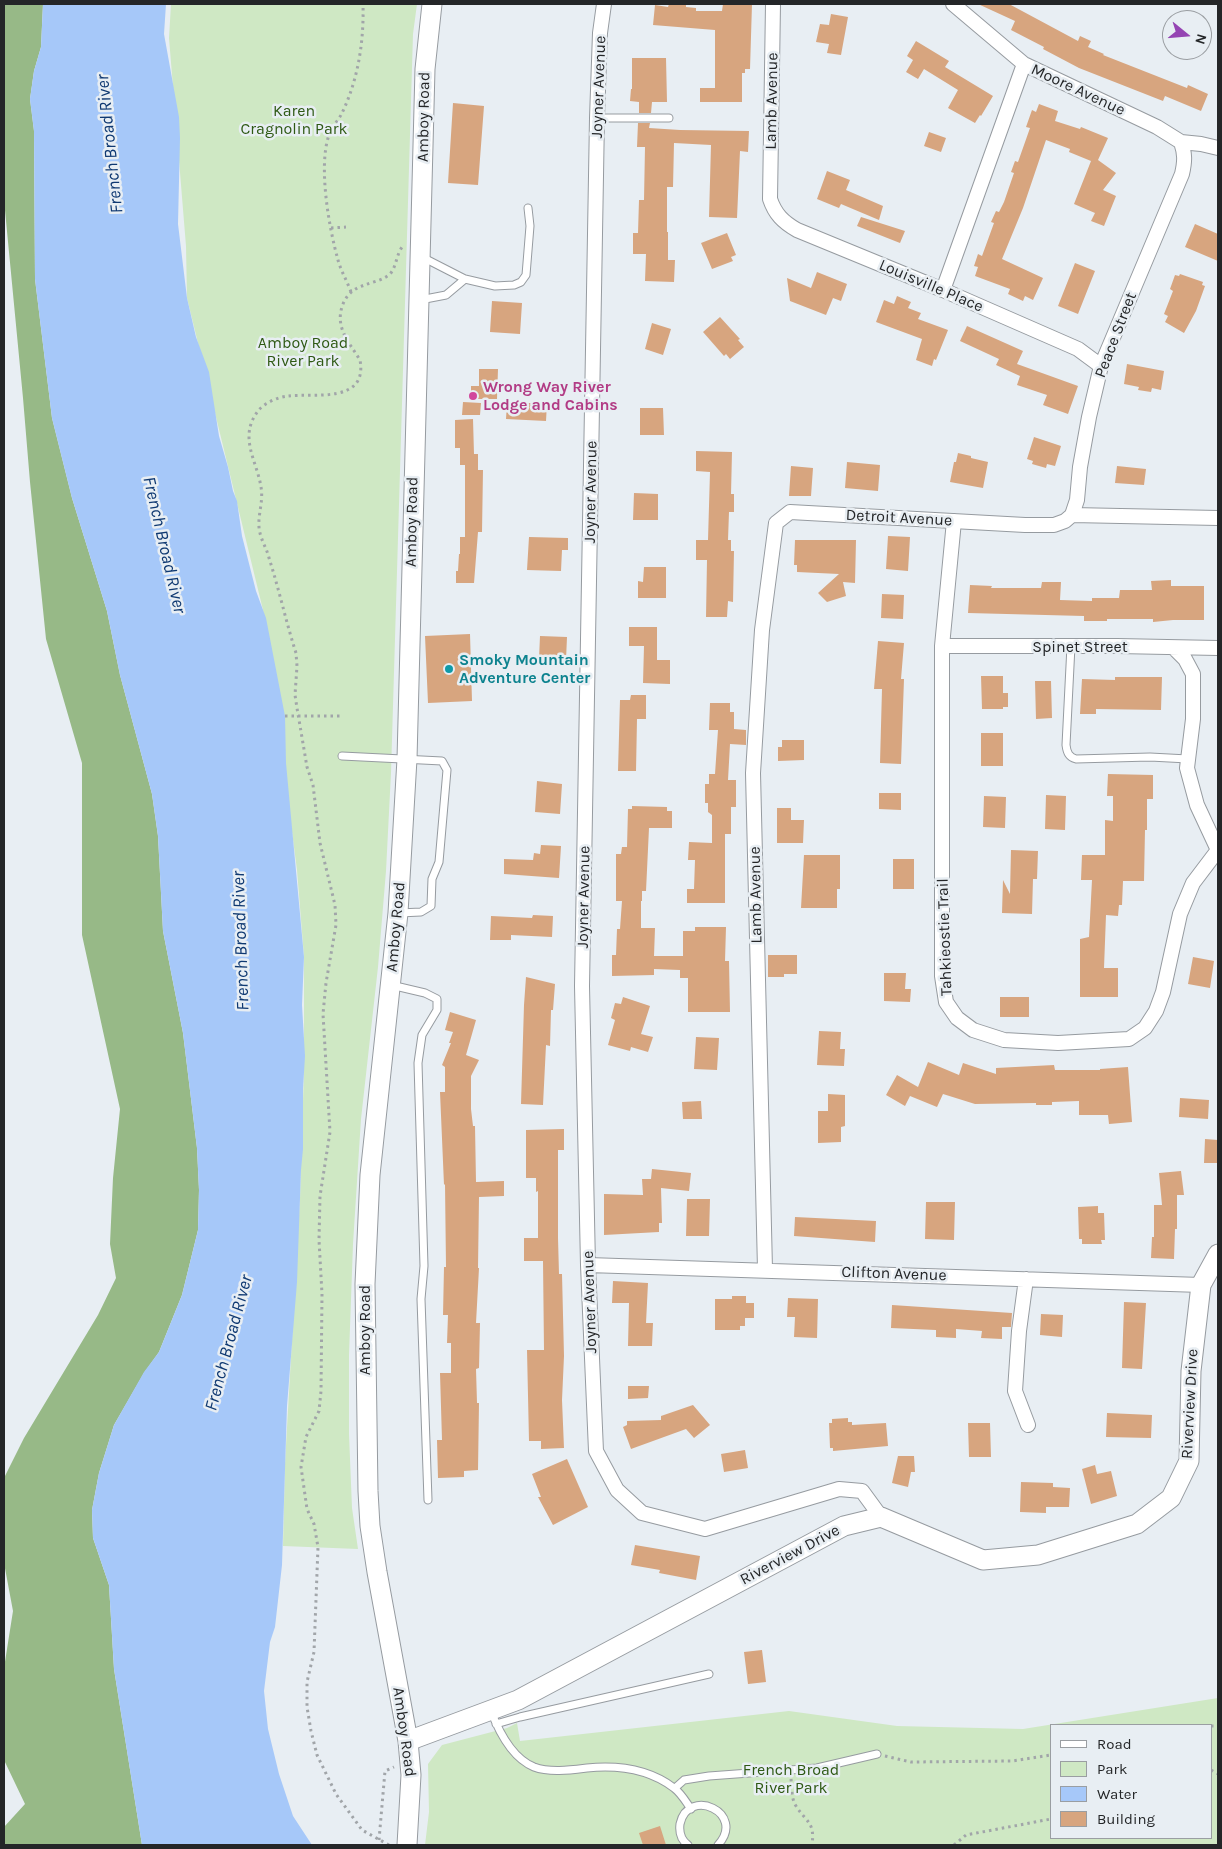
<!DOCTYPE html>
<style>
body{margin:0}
#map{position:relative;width:1222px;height:1849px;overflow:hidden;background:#e8eef3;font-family:Karla,sans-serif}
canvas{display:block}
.frame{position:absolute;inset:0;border:5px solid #242628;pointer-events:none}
.legend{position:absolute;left:1050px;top:1724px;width:162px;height:115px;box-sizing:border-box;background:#e8eef3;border:1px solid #9a9ea2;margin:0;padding:6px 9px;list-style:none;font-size:15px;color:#242628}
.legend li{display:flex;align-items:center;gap:10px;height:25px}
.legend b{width:25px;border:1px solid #9a9ea2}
.north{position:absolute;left:1162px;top:10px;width:50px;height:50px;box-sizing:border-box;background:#e8eef3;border:1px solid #9a9ea2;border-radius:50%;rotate:107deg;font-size:14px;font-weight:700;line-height:20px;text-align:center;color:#242628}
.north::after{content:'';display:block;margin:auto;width:18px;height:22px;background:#9544b3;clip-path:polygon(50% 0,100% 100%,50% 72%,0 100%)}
</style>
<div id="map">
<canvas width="1222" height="1849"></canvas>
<div class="frame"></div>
<ul class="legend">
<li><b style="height:6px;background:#fff"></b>Road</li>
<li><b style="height:14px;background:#cfe8c4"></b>Park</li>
<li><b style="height:14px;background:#a6c8f9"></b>Water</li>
<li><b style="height:14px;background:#d7a57f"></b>Building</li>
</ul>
<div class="north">N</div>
</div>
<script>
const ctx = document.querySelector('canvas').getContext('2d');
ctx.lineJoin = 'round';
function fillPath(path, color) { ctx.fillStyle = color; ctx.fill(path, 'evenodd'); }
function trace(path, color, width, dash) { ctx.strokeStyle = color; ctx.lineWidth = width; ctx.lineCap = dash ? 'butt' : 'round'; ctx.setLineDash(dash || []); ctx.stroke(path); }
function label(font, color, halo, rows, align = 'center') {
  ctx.font = font + ' Karla,sans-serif'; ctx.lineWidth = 5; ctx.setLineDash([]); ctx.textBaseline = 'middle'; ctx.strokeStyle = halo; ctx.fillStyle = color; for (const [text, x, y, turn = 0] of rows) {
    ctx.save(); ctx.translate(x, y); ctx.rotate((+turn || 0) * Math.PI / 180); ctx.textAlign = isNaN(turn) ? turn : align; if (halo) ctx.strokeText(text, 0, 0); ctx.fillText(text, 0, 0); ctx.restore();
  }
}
fillPath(new Path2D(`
 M171,4h246l-4,30 -22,739 -5,98 -8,96 -17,152 -8,125 -4,111v79l3,74 6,41 -75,-3 2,-83 15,-265 4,-129v-112l-7,-87 -34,-260 -76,-312 -1,-52 -17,-208z
 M1218,1698v147h-793l4,-33 -1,-48 14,-19 65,-17 10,-5 3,18 269,-30 108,15 126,3zM1051,1725h160v113h-160z`), '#cfe8c4');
fillPath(new Path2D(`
 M4,4h39l-2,43 -7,24 -4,28 4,32 1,148 17,139 20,80 35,113 13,64 32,119 6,42 5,95 20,102 14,115 2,42 -1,40 -16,65 -23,57 -15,21 -30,52 -15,48 -7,37 1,28 16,47 5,84 28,176h-138v-18l21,-23 -21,-44v-92l9,-57 -9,-48v-85l20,-40 74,-123 18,-37 -6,-34 3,-66 7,-69 -38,-174v-172l-36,-124 -16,-157 -7,-84 -19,-198z`), '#97b987');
fillPath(new Path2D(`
 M43,4h123l-2,30 15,83 1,21 -2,86 9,74 9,39 13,35 10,64 9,31 5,24 4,10 5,35 14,55 10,27 19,98 1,47 18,194 -2,48 3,51 -2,33v60l-2,21 -4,112 -10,124 -5,159 -7,62 -5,15 -6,49 4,38 11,45 14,42 19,29h-170l-28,-176 -5,-84 -16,-47 -1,-28 7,-37 15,-48 30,-53 15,-20 23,-57 16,-65 1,-40 -2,-42 -14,-115 -20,-102 -5,-95 -6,-42 -32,-119 -13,-64 -35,-113 -20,-80 -17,-139 -1,-148 -4,-32 4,-28 7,-24z`), '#a6c8f9');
fillPath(new Path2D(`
 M669,4h17v3l10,1v3h26l1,-7h29l-2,65h-5v4h-3v29h-42v-14h15v-58l-62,-5 2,-20 13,2z
 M978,4h31l69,37 2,-5 11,5 -3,6 16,7 -1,1 84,33 1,-3 20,9 -7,17 -36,-15 -2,5 -84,-33 -36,-19 1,-2 -33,-17 4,-9z
 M831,14l17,3 -7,38 -14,-2 2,-9 -13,-2 4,-18 9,1z
 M916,41l33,20 -4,6 48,29 -12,20 -1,-1 -5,8 -27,-15 10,-18 -34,-21 -6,10 -12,-7 7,-12 -6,-4z
 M632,58h34l1,44h-15l-1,11h-12v-11l-9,-1 1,-12h1z
 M453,103l31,3 -6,79 -30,-2z
 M1039,104l19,7 -3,10 25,8 1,-2 27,11 -10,22 18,13 -13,17 13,6 -12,30 -13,-5 4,-8 -21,-9 17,-43 -22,-9 1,-3 -24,-9 -23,68 -21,51 41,19 -10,22 -8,-4 -2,5 -15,-7 2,-5 -35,-13 3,-9 -4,-1 4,-12 4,2 12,-33 -3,-1 5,-11 3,1 5,-10 10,-29 -3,-1 4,-11 3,1 12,-34 -4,-1 6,-17 4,2z
 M638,123h12l-1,5 31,2 69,1 -1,21 -8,-1 -3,67 -28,-1 2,-72 -37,-2 -1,44h-6v45h1v28h7l-1,22 -29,-1 1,-27h-13v-21h5l1,-33h5l1,-53h-8z
 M929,132l17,6 -5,14 -17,-6z
 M827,171l23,9 -4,10 37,16 -4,14 -38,-16 -2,4 -22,-9z
 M861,217l44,14 -5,12 -43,-17z
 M1195,224l23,10v27l-33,-14z
 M727,233l9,22 -5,2 2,4 -21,8 -11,-26z
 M1075,263l20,8 -17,43 -20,-8z
 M817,272l30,12 -6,17 -8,-3 -7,17 -36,-14 -3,-23 24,10z
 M1180,274l23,8 -1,3 3,1 -9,25 -12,22 -19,-11 3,-6 -4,-2 9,-23 -3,-2 5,-14 4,1z
 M897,296l14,6 -3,6 13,5 -3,6 30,11 -12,30 -2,-1 -2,7 -16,-6 6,-21 -46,-17 8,-22 10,4z
 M492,301l30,2 -2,31 -30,-2z
 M720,317l20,22 -2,1 6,7 -14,12 -4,-5 -2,2 -21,-24z
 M652,323l19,6 -8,26 -18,-6z
 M967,326l56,25 -6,13 61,22 -10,28 -25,-9 4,-10 -30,-10 3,-9 -24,-11 3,-6 -39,-18z
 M1127,364l37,7 -3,19 -9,-2 -1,4 -13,-2 1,-3 -15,-3z
 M479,369h19l-1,30h-26v-13h8z
 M463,402l18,1 -1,12h-18z
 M507,403h40l-1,18 -40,-2z
 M640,408h23l1,27h-24z
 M473,419l1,35h4v16h5l-1,62h-4l-4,51h-18v-12h2l1,-17h1v-17h5v-72h-5v-17h-5v-28z
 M1034,437l27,9 -6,20 -8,-2 -1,4 -14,-4 1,-3 -6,-2z
 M696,451l36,1 -1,42h3v18h-5l-1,28h3v11h3l-1,51 -5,-1 -1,16h-21l1,-57h-11v-20h12l2,-68 -14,-1z
 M958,453l13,3v2l17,4 -5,26 -33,-6 4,-20h2z
 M847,462l33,3 -2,26 -33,-3z
 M791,466l22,2 -2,28h-22z
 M1117,466l29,3 -2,16 -29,-2z
 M634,493l24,1v26h-25z
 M888,536l22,1 -2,34 -22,-2z
 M529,537l39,1v12h-6l-1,21 -34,-1z
 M795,540h61l-1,43 -12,-1 3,14 -19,6 -9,-9 21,-19 -42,-2v-7h-3z
 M644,567h22v31h-28v-17l5,1z
 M1171,580v6h33v34h-31l-20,2v-3h-46v2h-23v-5l-116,-3 2,-28 22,1 -1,2h50l1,-6h19l-1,18 32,1v-3h27l1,-8h32l-1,-9z
 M882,594l22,1 -1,24 -22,-1z
 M629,627h28v33h13v24l-27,-1 1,-37h-15z
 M470,634l2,67 -44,2 -3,-67z
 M540,636l27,1 -1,23 -27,-1z
 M878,641l26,2 -3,36h3l-3,85 -21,-1 2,-74h-8z
 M981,676h22v17h5v14h-5v2h-21z
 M1115,677h47l-1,33 -65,-1v5h-16l2,-35 33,1z
 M1035,681h16l1,37 -16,1z
 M631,695h15v24h-9l-1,52h-18l2,-71h10z
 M710,703h20v9h4v17l12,1v15l-16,-1 -2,36h8v27h-5v27h-6v69h-38v-14h7l1,-29h-7l1,-18 23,1v-28l-4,-3v-9h-3v-19h4v-10h6l3,-44h-9z
 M981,733h22v33h-22z
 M782,740h22v20l-26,1v-14h4z
 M1108,774l45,1v24h-6v31h-2l-1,51h-21l-1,24h-3l-1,11 -12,-1 -2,53h14v29h-38v-58l9,-2 3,-57h-11l1,-25h23v-35l8,1v-25h-6z
 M537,781l25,3 -2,30 -25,-2z
 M879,793h22v17l-22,-1z
 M1046,795l20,1 -1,34 -20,-1z
 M984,796l22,1 -1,31 -22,-1z
 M632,806l35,1v4h5v17h-23l-3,63h-4v10h-1v27h14l-1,28h29v-25h12v-4h31l-1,34h4l1,51h-42v-34h-8v-8l-26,-1v6l-42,1v-21h4l1,-26h3l2,-28h-6v-47h5l1,-7h5l1,-38h4z
 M777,808h14v12h13l-1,23h-26z
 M541,845l20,1 -2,32 -55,-4v-15l29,1 1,-7 6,1z
 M1011,850l27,1 -1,28h-4l-1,35 -30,-1 1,-33 7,14z
 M804,855h36v34h-3v19h-36z
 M893,859h21v30h-21z
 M533,915l20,1 -1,21 -41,-2v5h-21l1,-24 41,2z
 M768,955h29v19h-13v3h-16z
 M1193,957l21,4 -4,27 -22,-4z
 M884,973h22l-1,16h6l-1,13 -26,-1z
 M526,977l29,7 -2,26h-2l-1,36 -4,-1 -3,60 -22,-1 3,-99z
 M623,997l27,9 -9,28 12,3 -5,15 -17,-5 -1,4 -22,-6 7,-25 -4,-2 4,-15 6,1z
 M1000,997h29v20h-29z
 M450,1012l26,8 -10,35 13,5 -8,16v33l2,17h2l1,56 28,-1v15l-25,1 -1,71h1l-3,55h4l-1,45 -3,1 1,34h2l-1,67 -14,1v6l-26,1 -1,-38h5l-2,-67h11v-30h-4l1,-28h-5l1,-48h2l-1,-83 -1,1 -4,-93h5v-25l-3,-2 9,-22h-2l4,-11 -8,-2z
 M819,1031l22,1 -1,17h5l-1,17 -27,-1z
 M696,1037l23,1 -2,32 -23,-1z
 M928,1062l31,13 4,-12 33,11v-6l58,-3 1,5h45v-1l28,-2 4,55 -23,2 -1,-9h-29v-14l-27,1v3h-16v-2l-61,1 -32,-10 -6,13 -27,-11 -5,10 -19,-11 11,-20 21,12z
 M828,1094l17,1v31l-4,1v15l-23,1v-32h10z
 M1180,1098l29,2 -1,19 -29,-2z
 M701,1101l1,18h-19l-1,-17z
 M564,1129v21h-6v88l1,36h3l2,82 -2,44 2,48 -23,1v-8h-12l-2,-91h17l-1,-89h-19v-23h14v-47l-2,1v-14h-10v-48z
 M1205,1139l13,1v23h-14z
 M652,1169l39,4 -2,18 -28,-3 1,35h-3v9l-55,3v-41l39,1 -1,-16h9z
 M1181,1171l3,24h-7v34h-2l-1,30 -23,-1 1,-21h2v-32h8l-3,-32z
 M687,1199h23l-1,37h-23z
 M926,1202h29l-1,38 -29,-1z
 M1098,1206v7h6l1,27h-4l1,4h-20v-5h-3l-1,-32z
 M795,1217l81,4 -1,21 -81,-6z
 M613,1281l35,2 -2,40h7l-1,23h-24l1,-43h-17z
 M732,1296h14v7h8v15h-9v8h-5v4h-25v-31h17z
 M788,1298l30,1 -1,39 -23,-1 1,-20h-8z
 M1124,1302l22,1 -4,66 -20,-1z
 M892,1305l120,8 -1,14h-9v12l-21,-1 1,-7 -26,-2v9l-20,-1v-7l-45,-2z
 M1041,1314l22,1 -1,22 -22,-2z
 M628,1386h21l-1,12 -20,1z
 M693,1405l17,20 -16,13 -8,-9 -55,20 -8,-22 4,-2v-4l34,-1v-4z
 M1107,1413l45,2 -1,23 -45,-1z
 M848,1418v4h4v3l34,-2 2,23 -55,5v-3h-3l-1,-25h3v-4z
 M968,1423h22l1,34h-22z
 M745,1450l3,18 -24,4 -3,-18z
 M898,1456h16l1,16h-4l-3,15 -16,-4z
 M567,1459l21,48 -35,18 -15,-28h3l-9,-23z
 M1095,1465l2,9 14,-3 6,25 -26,8 -9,-35z
 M1021,1482l32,1v4l17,1 -1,19h-23v6l-26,-1z
 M635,1545l65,11 -4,24 -37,-7 1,-3 -29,-5z
 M762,1650l4,32 -18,2 -4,-32z
 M660,1826l6,19h-23l-4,-12z`), '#d7a57f');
const lane = new Path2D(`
 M597,118h72
 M465,279l30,7 19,-1 7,-3 5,-7 4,-49 -2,-18
 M420,300l26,-5 19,-16 -43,-22
 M1071,646l-5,99c1,8 3,12 10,14l74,-2 38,2
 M342,756l100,5 5,9 -8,92 -7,17 -1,27 -10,6 -22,1
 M391,985l34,8 12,6v11l-15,25 -4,28 6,203 -3,33 7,201
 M491,1711c8,21 21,47 43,56 16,6 37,3 53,1 30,-3 62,1 87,20 7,5 12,14 17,21
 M496,1724l24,-7 189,-43
 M675,1788l9,-8 25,-4 108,-8 60,-14
 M688,1845c-7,-5 -9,-13 -8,-21 8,-38 67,-11 38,21`);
const street = new Path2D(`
 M604,4l-4,29 -3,85 -15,868 6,279 8,186 21,39 25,23 63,16 134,-40 23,2 19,26
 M773,4l-3,195c5,15 13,23 27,31l146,60 135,59 23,17
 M953,4l71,60 133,63 24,15 20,2 17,4
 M943,290l81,-226
 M1072,515l146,3
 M954,521l-12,125v330l4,26 11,16 16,12 31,10 54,3 71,-4 16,-11 11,-17 7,-19 17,-78 13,-31 25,-33
 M942,646h175l101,2
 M1174,648l11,11 8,15v45l-6,49 10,37 21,45
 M588,1265l613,20
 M765,1269l-12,-496 9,-143 14,-107 14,-11 235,13h29l11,-4 7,-6 5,-15 3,-33 9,-50 12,-51 81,-192c3,-13 3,-20 -1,-32
 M1026,1279l-7,52 -4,60 13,34`);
const secondary = new Path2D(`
 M408,1741l110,-41 326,-174 37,-9 102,43 55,-5 99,-31 34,-26 18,-37 2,-90 10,-86 17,-31
 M407,1845l4,-70 -3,-34 -31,-169 -7,-46 -2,-35 -3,-207 5,-109 28,-262 9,-154 18,-690 7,-65`);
trace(lane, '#969ba0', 9);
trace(street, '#969ba0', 16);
trace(secondary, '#969ba0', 21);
trace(new Path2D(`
 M331,228l15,-1
 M351,292c-4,-11 -10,-21 -13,-32 -9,-32 -20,-94 -9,-125 2,-7 8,-13 12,-20 17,-34 23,-73 22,-111
 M285,716h58
 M1211,1726h7
 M885,1756l26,6 101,-1 39,-6
 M1211,1770l7,4
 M791,1779c1,9 0,19 5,27 11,17 19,16 16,39
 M379,1840l6,-69 9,-4
 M389,1845l-27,-15 -26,-36 -19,-39 -6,-24 -4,-24v-25l7,-30 4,-105 -4,-23 -7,-15 -6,-42 5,-30 13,-26 2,-20 1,-97 -3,-54 1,-44 10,-64 -7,-118 3,-31 10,-58 -1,-20 -15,-62 -7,-58 -6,-18 -10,-59 -2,-13 2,-29 -1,-13c-10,-31 -17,-64 -27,-95 -2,-9 -7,-16 -9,-25 -4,-15 4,-30 1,-46 -4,-26 -23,-50 -3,-76 6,-8 20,-14 30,-15 26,-3 80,8 72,-36 -11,-18 -26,-33 -17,-56 3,-8 10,-15 19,-18 9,-4 20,-5 28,-12 7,-8 6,-20 13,-28
 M954,1845l12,-10 85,-16`), '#a1a5a9', 3, [2.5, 4]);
trace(lane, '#fff', 7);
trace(street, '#fff', 14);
trace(secondary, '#fff', 19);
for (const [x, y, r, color] of [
 [473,396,5,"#d1479c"],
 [449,669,5,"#0f9aa8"]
]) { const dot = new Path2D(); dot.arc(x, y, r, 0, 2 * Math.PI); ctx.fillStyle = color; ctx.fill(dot); trace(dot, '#e8eef3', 2); }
label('16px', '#242628', '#e8eef3', [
 ["Joyner Avenue",599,87,-88],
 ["Moore Avenue",1078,90,25],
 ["Lamb Avenue",772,101,-89],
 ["Amboy Road",424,117,-89],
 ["Louisville Place",931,286,23],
 ["Peace Street",1116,335,-69],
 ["Joyner Avenue",591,492,-89],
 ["Detroit Avenue",899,518,3],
 ["Amboy Road",412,522,-89],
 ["Spinet Street",1080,647],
 ["Lamb Avenue",756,895,-91],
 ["Joyner Avenue",584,897,-89],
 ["Amboy Road",396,927,-85],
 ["Tahkieostie Trail",945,937,-92],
 ["Clifton Avenue",894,1274,2],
 ["Joyner Avenue",590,1302,-92],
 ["Amboy Road",365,1330,-90],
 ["Riverview Drive",1190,1404,-87],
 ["Riverview Drive",790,1555,-28],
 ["Amboy Road",404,1732,82]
]);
label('16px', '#2e5914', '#e8eef3', [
 ["Karen",294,111],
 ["Cragnolin Park",294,129],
 ["Amboy Road",303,343],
 ["River Park",303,361],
 ["French Broad",791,1770],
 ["River Park",791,1788]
]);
label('bold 16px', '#b23c85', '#e8eef3', [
 ["Wrong Way River",483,387],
 ["Lodge and Cabins",483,405]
], 'left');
label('bold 16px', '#0d838f', '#e8eef3', [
 ["Smoky Mountain",459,660],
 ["Adventure Center",459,678]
], 'left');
label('italic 18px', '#0f3972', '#e8eef3', [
 ["French Broad River",110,144,-96],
 ["French Broad River",164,545,77],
 ["French Broad River",241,941,-92],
 ["French Broad River",229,1343,-75]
]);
</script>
